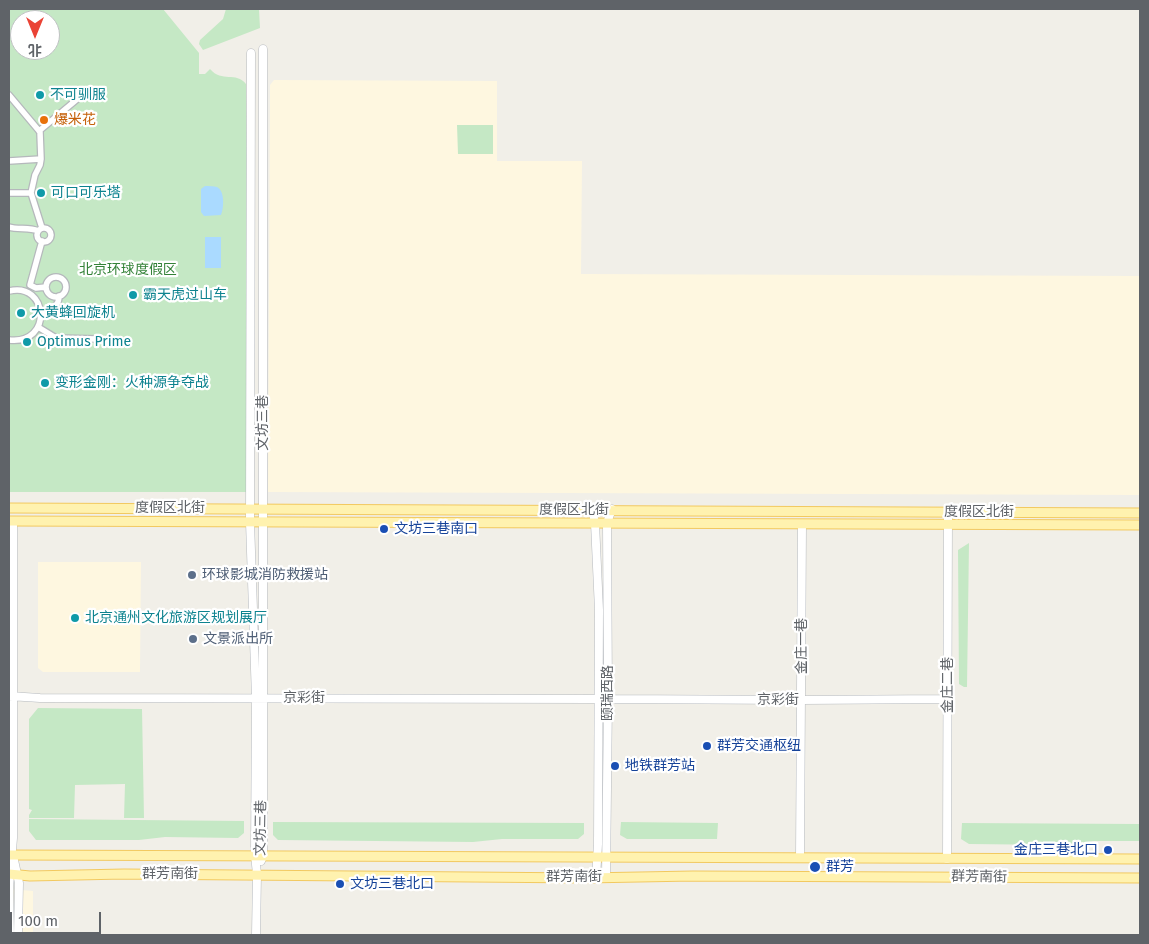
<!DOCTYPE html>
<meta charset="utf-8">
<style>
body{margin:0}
#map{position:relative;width:1149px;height:944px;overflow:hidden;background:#f1efe8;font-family:"Fira Sans","Noto Sans SC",sans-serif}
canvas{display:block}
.frame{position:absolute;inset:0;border:10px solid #5f6368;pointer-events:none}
.north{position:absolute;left:10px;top:10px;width:50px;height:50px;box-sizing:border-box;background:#fff;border:1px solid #bfc1c3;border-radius:50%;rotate:180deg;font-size:14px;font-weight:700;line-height:20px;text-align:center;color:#5f6368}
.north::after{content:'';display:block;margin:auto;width:18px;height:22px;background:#ea4335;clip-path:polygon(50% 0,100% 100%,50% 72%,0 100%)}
.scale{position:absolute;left:10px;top:912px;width:91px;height:22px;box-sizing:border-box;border:2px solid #5f6368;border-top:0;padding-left:6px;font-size:15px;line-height:18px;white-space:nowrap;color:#5f6368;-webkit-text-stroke:4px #fff;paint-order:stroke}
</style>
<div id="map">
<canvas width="1149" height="944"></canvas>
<div class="frame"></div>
<div class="north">北</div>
<div class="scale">100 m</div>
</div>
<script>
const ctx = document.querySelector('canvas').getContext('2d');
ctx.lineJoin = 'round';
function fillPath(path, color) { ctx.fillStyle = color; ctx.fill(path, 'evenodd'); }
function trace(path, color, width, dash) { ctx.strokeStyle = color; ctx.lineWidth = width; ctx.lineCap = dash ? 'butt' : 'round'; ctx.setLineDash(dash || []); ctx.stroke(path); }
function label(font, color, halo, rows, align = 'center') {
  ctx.font = font + ' "Fira Sans","Noto Sans SC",sans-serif'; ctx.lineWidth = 4.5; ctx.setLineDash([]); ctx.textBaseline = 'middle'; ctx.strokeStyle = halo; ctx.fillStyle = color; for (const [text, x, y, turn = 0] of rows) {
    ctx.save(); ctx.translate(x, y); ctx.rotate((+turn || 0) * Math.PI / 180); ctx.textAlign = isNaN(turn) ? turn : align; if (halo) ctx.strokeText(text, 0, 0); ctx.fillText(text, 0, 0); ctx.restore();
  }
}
fillPath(new Path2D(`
 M274,80l223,1v80h85l-1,113 559,2v219l-872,-3 2,-407z
 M38,562h103l-1,110h-97l-5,-4z
 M9,889l24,2v44h-24z`), '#fef7e0');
fillPath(new Path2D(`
 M9,9h154l36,44v21h6l5,-5c12,14 26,2 36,15l1,76 2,1 -2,180v151h-238zM20,20h30v30h-30z
 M226,9h33l1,19 -57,22 -4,-6 1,-4 23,-21z
 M457,125h36v29h-35z
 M969,543l-2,144h-3l-5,-3 -1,-134z
 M38,708l104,1 2,109h-20l1,-34 -50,1 -1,33h-45v-3l3,-5 -3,-1v-90z
 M29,819l215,2v12l-6,5 -73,-1 -26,3h-103l-7,-9z
 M273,822l311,1v11l-6,5h-76l-29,3 -195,-2 -5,-5z
 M621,822l97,1 -1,16h-90l-7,-4z
 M962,823l178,1v17h-46l-34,4 -91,-1 -8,-5z`), '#c5e8c5');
fillPath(new Path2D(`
 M205,186c4,0 9,0 12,1 8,4 7,21 4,28l-17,1 -3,-4v-23z
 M205,237h16v31h-16z`), '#aadaff');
const street = new Path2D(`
 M9,95l31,37 1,27 -1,6 -5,10 -4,18 11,35
 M39,131l42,-35
 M9,161l32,-2
 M9,193h22
 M9,227c9,3 20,0 29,4
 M37 235a7 7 0 1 1 14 0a7 7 0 1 1-14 0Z
 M42,241l-12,44 6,3 10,-1
 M46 287a10 10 0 1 1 20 0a10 10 0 1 1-20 0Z
 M9,291c39,-10 45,54 0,49
 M41,316c8,-6 18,-8 18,-20
 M38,327l18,11 41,1`);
const secondary = new Path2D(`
 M251,53l-1,469 6,176 -1,157 2,19 -1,61
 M592,509l3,14 4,87 -1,234 -2,33
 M9,696l31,2 558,1
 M608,699l193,1 147,-1
 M800,858l2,-334
 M947,859l1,-347
 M14,860l5,23 -1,52
 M261,861l2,-5v-807
 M606,877l2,-178 -1,-176 5,-14
 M10,935l-1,-47 4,-50v-317`);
const primary = new Path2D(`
 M9,508l1131,5
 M9,521l1131,4
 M9,855l1131,4
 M9,874l21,2 94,-2 462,4 107,-2 447,2`);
trace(street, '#b5b8bc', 8);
trace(secondary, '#b6babf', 9);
trace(primary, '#f2c960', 11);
trace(street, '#fff', 5.5);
trace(secondary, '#fff', 8);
trace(primary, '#fff2af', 9);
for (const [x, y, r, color] of [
 [40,95,5,"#0f9aa8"],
 [44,120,5,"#e8710a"],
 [41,193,5,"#0f9aa8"],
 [133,295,5,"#0f9aa8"],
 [21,313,5,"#0f9aa8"],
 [27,342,5,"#0f9aa8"],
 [45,383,5,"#0f9aa8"],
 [384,529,5,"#1a4fb4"],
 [192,575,5,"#5c6f8a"],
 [75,618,5,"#0f9aa8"],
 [193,639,5,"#5c6f8a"],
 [707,746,5,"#1a4fb4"],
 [615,766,5,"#1a4fb4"],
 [1108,850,5,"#1a4fb4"],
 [815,867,6,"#1a4fb4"],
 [340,884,5,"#1a4fb4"]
]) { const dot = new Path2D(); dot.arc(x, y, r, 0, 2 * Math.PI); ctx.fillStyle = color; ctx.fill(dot); trace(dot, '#fff', 2); }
label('14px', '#0d838f', '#fff', [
 ["不可驯服",50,95],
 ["可口可乐塔",51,193],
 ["霸天虎过山车",143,295],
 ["大黄蜂回旋机",31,313],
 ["Optimus Prime",37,342],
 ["变形金刚：火种源争夺战",55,383],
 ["北京通州文化旅游区规划展厅",85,618]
], 'left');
label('14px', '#c56008', '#fff', [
 ["爆米花",54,120]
], 'left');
label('14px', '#348238', '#fff', [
 ["北京环球度假区",128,270]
]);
label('14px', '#5f6368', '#fff', [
 ["文坊三巷",263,423,-90],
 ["度假区北街",170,508],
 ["度假区北街",574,510],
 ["度假区北街",979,512],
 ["金庄一巷",802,646,-90],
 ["金庄二巷",948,685,-90],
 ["颐瑞西路",608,693,-90],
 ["京彩街",304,698],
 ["京彩街",778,700],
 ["文坊三巷",261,828,-89],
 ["群芳南街",170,874],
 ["群芳南街",574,877],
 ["群芳南街",979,877,1]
]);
label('14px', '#164399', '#fff', [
 ["文坊三巷南口",394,529],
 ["群芳交通枢纽",717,746],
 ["地铁群芳站",625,766],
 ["金庄三巷北口",1098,850,"right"],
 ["群芳",826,867],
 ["文坊三巷北口",350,884]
], 'left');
label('14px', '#4e5e75', '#fff', [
 ["环球影城消防救援站",202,575],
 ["文景派出所",203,639]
], 'left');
</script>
